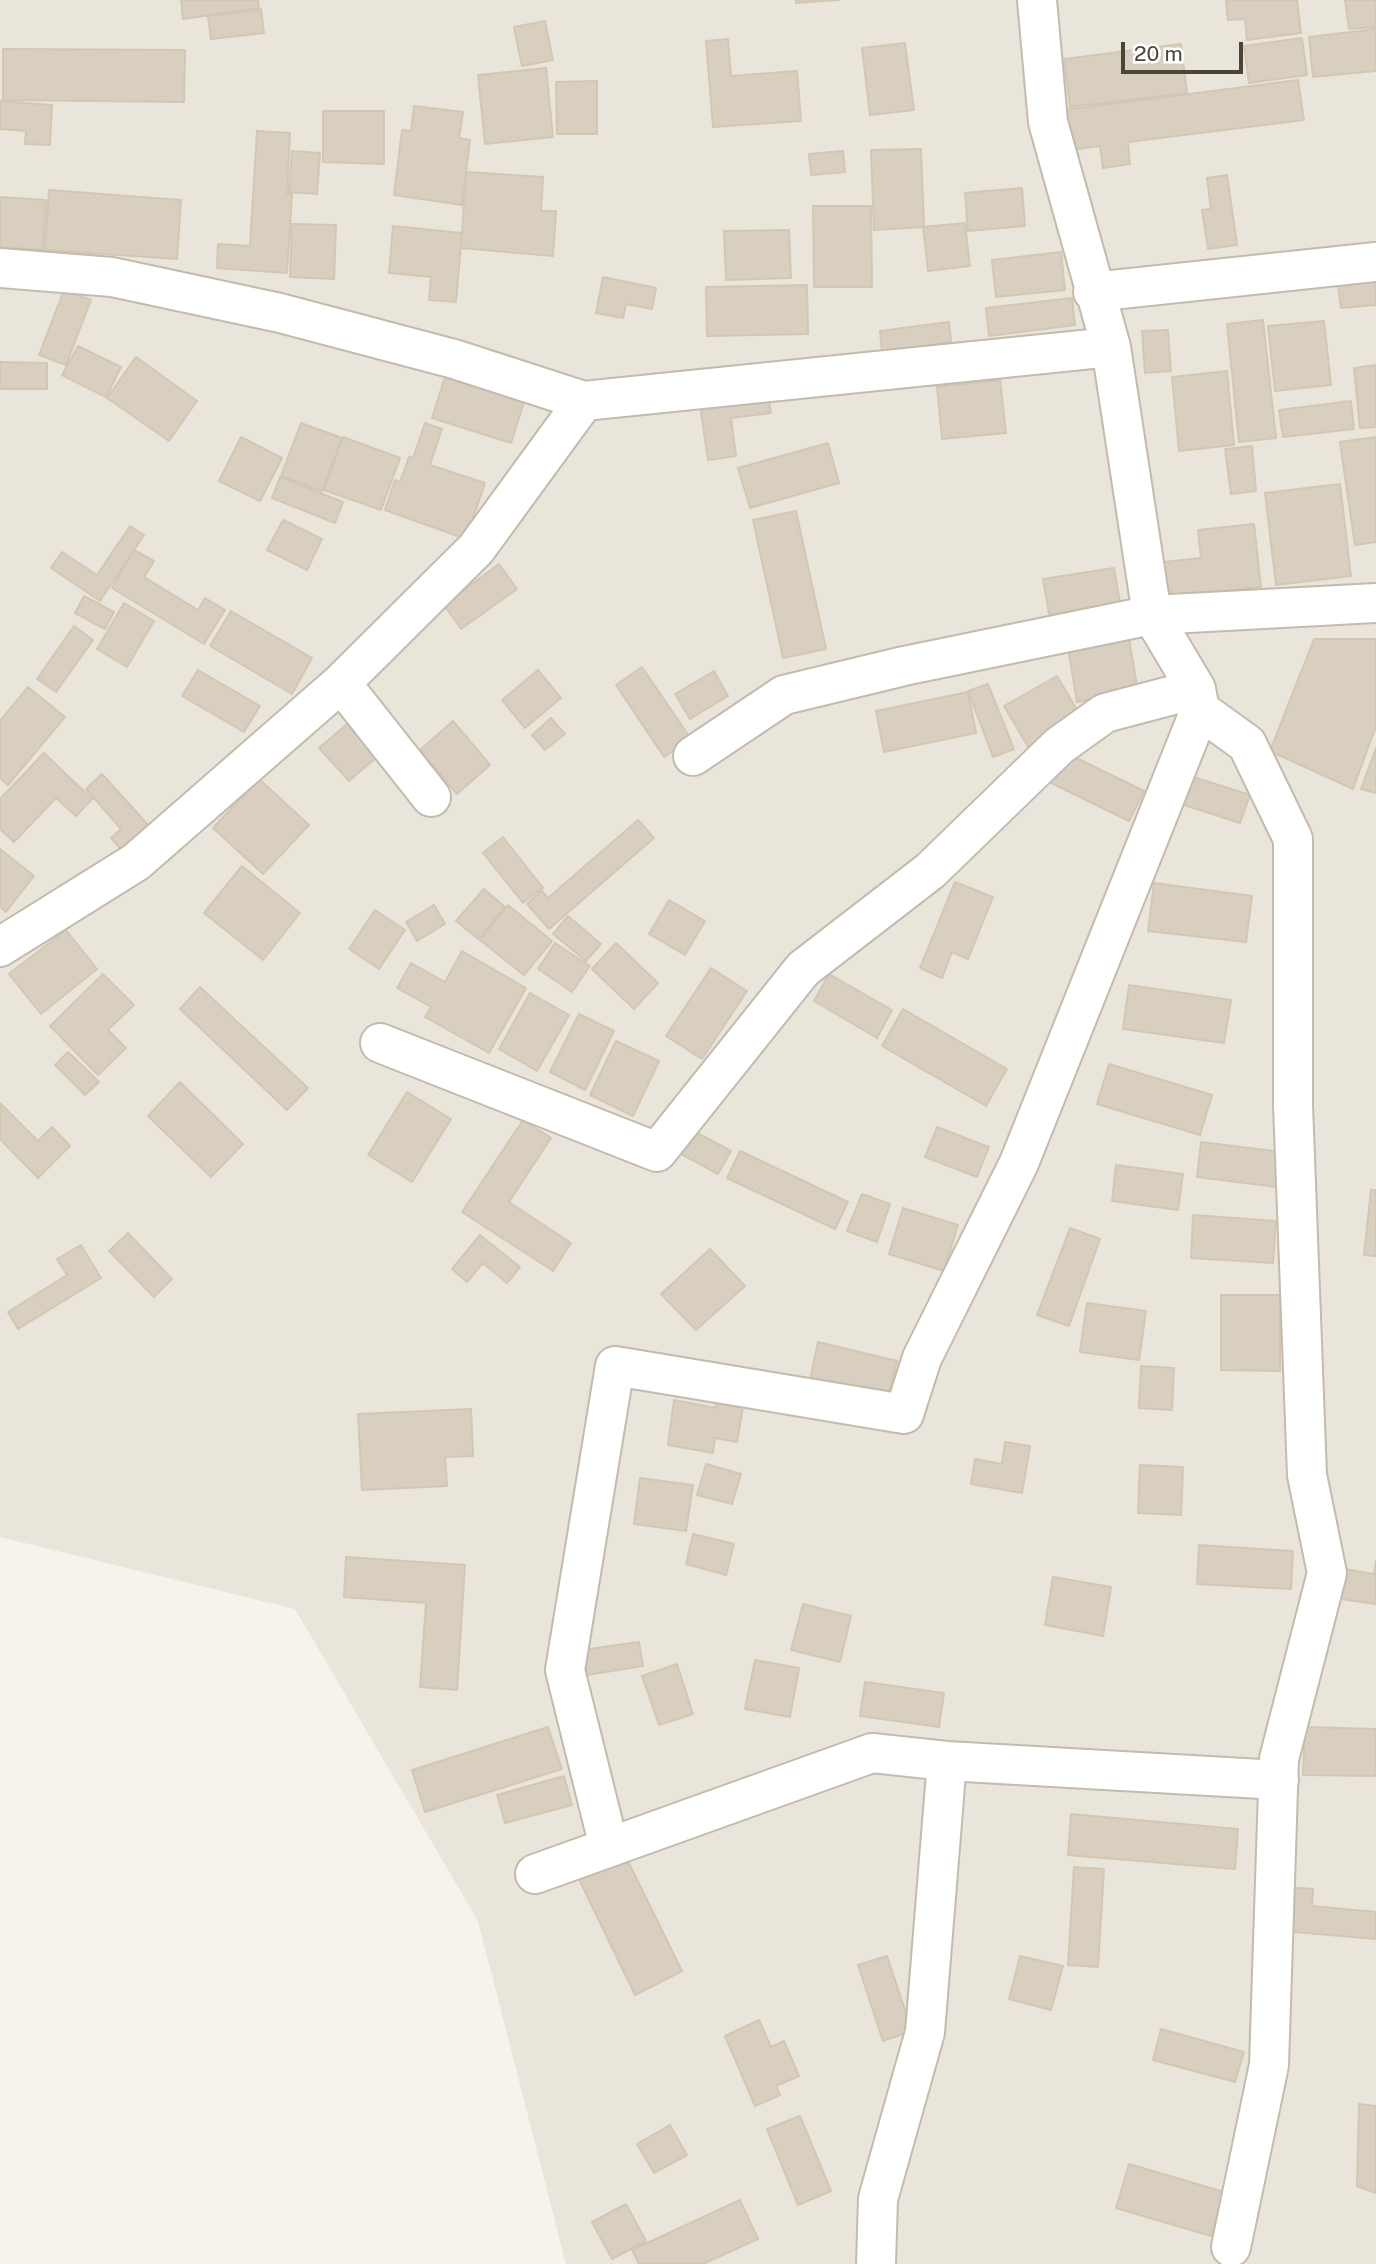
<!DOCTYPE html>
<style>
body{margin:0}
#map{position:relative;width:1376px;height:2264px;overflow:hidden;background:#f6f3ec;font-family:"Public Sans",sans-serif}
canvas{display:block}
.scale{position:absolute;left:1121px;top:42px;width:122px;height:32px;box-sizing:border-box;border:4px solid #4b4439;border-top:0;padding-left:9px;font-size:21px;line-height:24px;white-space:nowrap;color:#4b4439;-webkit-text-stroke:5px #fff;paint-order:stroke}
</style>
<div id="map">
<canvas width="1376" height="2264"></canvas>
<div class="scale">20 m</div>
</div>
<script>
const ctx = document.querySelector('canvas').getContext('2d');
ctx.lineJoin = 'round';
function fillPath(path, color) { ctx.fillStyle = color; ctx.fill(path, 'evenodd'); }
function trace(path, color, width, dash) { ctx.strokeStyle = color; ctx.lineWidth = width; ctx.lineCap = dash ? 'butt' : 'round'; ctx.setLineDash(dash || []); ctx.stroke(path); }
fillPath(new Path2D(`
 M0,0h1376v2264h-810l-88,-343 -183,-312 -295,-72z`), '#eae5da');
const building = new Path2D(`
 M181,0h77l1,8 -76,11z
 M796,0h43l-43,3z
 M1226,0h71l4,33 -54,7 -2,-21 -17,1z
 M1345,0h31v27l-27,2z
 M261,9l3,24 -53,6 -3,-23z
 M545,21l8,39 -31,6 -8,-39z
 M1376,29v42l-63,6 -4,-40z
 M1302,38l5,37 -58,8 -5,-37z
 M728,39l3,37 66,-5 4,50 -88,6 -7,-86z
 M905,43l9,67 -44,5 -8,-67z
 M1181,44l6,49 -117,14 -6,-48z
 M3,49l182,1 -1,52 -181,-2z
 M546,68l7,69 -68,7 -7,-69z
 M1298,80l6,40 -176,22 2,22 -27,4 -3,-22 -29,4 -6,-40z
 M597,81v53h-40l-1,-52z
 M0,101l52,4 -2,40 -25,-1 1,-13 -26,-2z
 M414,106l49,6 -4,26 11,2 -8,65 -68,-10 8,-65 9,1z
 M323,111h61v53l-61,-2z
 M257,131l33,2 -3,61h5l-5,79 -70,-5 1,-24 32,2z
 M921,149l3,78 -50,3 -3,-80z
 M292,151l28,2 -3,41 -28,-2z
 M843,151l2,21 -34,3 -2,-21z
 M466,172l77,5 -2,34h15l-3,45 -92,-8z
 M1227,175l10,70 -29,4 -6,-39 9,-1 -4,-31z
 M1022,188l3,38 -57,5 -3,-38z
 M49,190l132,10 -4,59 -132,-9z
 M0,197l46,3 -3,50 -43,-3z
 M813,206h58l1,81h-58z
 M965,223l5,43 -42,5 -5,-44z
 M292,224l44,1 -2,54 -44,-2z
 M393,226l69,7 -6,69 -27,-2 2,-23 -42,-4z
 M789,230l2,48 -65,2 -2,-49z
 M1061,252l4,38 -69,7 -4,-37z
 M1376,273v32l-35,3 -4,-31z
 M603,277l53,11 -4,21 -26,-5 -3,14 -27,-5z
 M807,285l1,49 -101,2 -1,-49z
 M64,290l27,10 -25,65 -27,-10z
 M1072,298l3,27 -86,11 -3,-28z
 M1263,320l13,118 -37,4 -12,-118z
 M1324,321l7,64 -56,6 -7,-65z
 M949,322l2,20 -69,10 -2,-21z
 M1168,330l3,41 -26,2 -3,-42z
 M78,346l43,21 -15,30 -44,-22z
 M136,357l61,44 -28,40 -62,-43z
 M0,362l47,1v26h-47z
 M1376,365v62l-16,1 -6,-60z
 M1227,371l7,74 -55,6 -7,-74z
 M445,377l79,25 -13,41 -79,-25z
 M1000,380l6,53 -64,6 -5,-52z
 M768,395l3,18 -40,5 5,38 -28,4 -8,-56z
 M1351,401l3,28 -71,8 -4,-27z
 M301,423l41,15 -20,53 -41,-15z
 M425,423l17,6 -12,36 55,18 -19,56 -81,-29 10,-30 5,2 9,-25 4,1z
 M241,437l41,21 -22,43 -41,-20z
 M343,437l57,21 -19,52 -57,-20z
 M1376,437v105l-21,3 -15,-103z
 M828,443l11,40 -89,25 -12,-40z
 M1252,446l4,45 -25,3 -6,-45z
 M280,477l63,25 -8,21 -63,-25z
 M1340,484l11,92 -75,9 -11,-92z
 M796,511l30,138 -43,9 -30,-138z
 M283,520l39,19 -15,31 -40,-20z
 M1254,524l7,63 -93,10 -4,-35 37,-4 -3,-28z
 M130,526l14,9 -44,66 -49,-33 11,-16 35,23z
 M134,550l20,11 -10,16 54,33 7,-12 20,12 -21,34 -92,-56z
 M499,564l18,25 -56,40 -17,-24z
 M1114,568l7,41 -71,10 -7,-40z
 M84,596l30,16 -9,17 -30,-16z
 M124,603l30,18 -27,46 -30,-18z
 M231,611l81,47 -20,36 -82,-48z
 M74,626l19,14 -37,52 -19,-13z
 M1129,638l9,54 -61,10 -9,-54z
 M1314,639h62v87l-23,63 -83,-38z
 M642,667l49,72 -27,18 -48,-72z
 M198,670l62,36 -16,26 -62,-36z
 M538,670l23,28 -36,30 -23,-28z
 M714,671l14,25 -38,23 -15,-25z
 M1057,676l26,44 -53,30 -26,-44z
 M988,684l26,65 -21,8 -25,-66z
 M28,687l37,30 -57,68 -8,-7v-57z
 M968,692l8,41 -92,19 -8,-41z
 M551,718l14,16 -20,16 -13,-15z
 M453,721l37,44 -33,29 -37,-44z
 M347,724l30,33 -28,24 -30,-33z
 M1376,748v45l-15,-4z
 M1060,750l84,41 -15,30 -84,-41z
 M44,753l48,46 -16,17 -20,-18 -42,44 -14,-13v-30z
 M102,774l47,52 -27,24 -11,-12 10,-9 -35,-40z
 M1184,774l66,21 -10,28 -65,-21z
 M259,779l50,46 -46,49 -50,-46z
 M638,820l16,18 -105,91 -22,-25 15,-13 6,7z
 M503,837l40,51 -20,15 -40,-50z
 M0,849l34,27 -28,36 -6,-5z
 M242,866l58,47 -37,47 -59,-47z
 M955,882l38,15 -25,62 -16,-7 -10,26 -22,-10z
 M1154,883l98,13 -6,46 -98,-11z
 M484,889l21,18 -27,32 -22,-18z
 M669,900l36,21 -20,34 -36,-21z
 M434,905l11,19 -28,17 -11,-19z
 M508,905l44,36 -28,34 -44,-35z
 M375,910l30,20 -26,39 -30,-20z
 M568,916l33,28 -15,17 -33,-27z
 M66,930l31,39 -56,45 -32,-40z
 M555,943l35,23 -18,26 -34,-23z
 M616,943l42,40 -24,26 -42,-40z
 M462,951l64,37 -37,65 -64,-36 6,-10 -34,-19 14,-25 34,19z
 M711,968l36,23 -45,68 -36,-23z
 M103,974l31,31 -26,25 18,18 -28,27 -48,-49z
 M829,974l63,36 -15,28 -63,-37z
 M1129,985l102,15 -7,43 -101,-14z
 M200,987l108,101 -21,22 -107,-101z
 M530,993l39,22 -32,56 -38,-22z
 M903,1009l104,60 -21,37 -104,-60z
 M579,1014l35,17 -29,59 -35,-18z
 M616,1041l43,20 -26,55 -43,-21z
 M68,1052l31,30 -14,13 -30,-30z
 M1109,1064l103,31 -12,40 -103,-31z
 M180,1082l63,62 -32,33 -63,-61z
 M407,1092l44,27 -39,63 -44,-27z
 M0,1103l38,38 14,-14 18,19 -32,32 -38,-39z
 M523,1120l28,18 -42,64 62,41 -18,28 -91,-59z
 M686,1127l45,24 -13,23 -44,-24z
 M937,1127l52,20 -12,30 -52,-20z
 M1201,1142l81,10 -5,35 -80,-10z
 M740,1151l108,51 -13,27 -108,-51z
 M1116,1165l67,9 -5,36 -66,-9z
 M1371,1190h5v66l-12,-1z
 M862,1194l28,10 -13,38 -30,-11z
 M903,1208l55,17 -14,46 -55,-17z
 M1193,1215l83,6 -3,42 -82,-5z
 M1070,1228l30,11 -31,87 -32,-11z
 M128,1233l44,46 -18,18 -45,-46z
 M480,1235l40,32 -13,16 -24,-20 -16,19 -15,-13z
 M81,1245l20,33 -83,51 -10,-17 59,-37 -10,-16z
 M710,1249l35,37 -49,44 -35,-36z
 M1221,1295h59v76l-59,-1z
 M1087,1303l59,8 -7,49 -59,-8z
 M818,1342l79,19 -9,37 -78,-18z
 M1141,1366l33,2 -2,42 -33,-2z
 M717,1396l27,5 -7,41 -22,-4 -2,15 -45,-8 6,-45 42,8z
 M471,1409l2,47 -28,1 2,29 -85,4 -4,-76z
 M1005,1442l25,4 -8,47 -51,-9 4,-25 27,5z
 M706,1464l35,10 -9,30 -35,-9z
 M1140,1465l43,2 -2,48 -43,-2z
 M640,1478l53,7 -7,46 -52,-7z
 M693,1534l41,10 -8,31 -40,-11z
 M1199,1545l94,6 -2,38 -94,-5z
 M346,1557l119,8 -8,125 -37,-3 6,-84 -82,-6z
 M1376,1561v43l-36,-5 4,-30 30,5z
 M1053,1577l58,10 -8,49 -58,-11z
 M803,1604l48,12 -11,46 -49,-12z
 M639,1642l4,24 -56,9 -5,-25z
 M755,1660l44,8 -9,49 -45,-8z
 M677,1664l16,50 -34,11 -17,-49z
 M865,1682l79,11 -5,34 -79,-11z
 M548,1727l14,42 -137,43 -13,-42z
 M1305,1727l71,2v47l-73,-1z
 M564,1776l8,29 -67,18 -8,-28z
 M1071,1814l167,15 -3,40 -167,-14z
 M622,1849l60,122 -47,24 -60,-124z
 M1074,1867l30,2 -6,98 -30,-2z
 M1287,1887l26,2 -1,17 64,6v27l-93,-8z
 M887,1956l25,75 -29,10 -25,-76z
 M1020,1956l43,10 -12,44 -42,-11z
 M759,2020l12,27 13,-6 15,35 -23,10 4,9 -25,11 -30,-70z
 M1161,2029l83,23 -9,30 -82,-22z
 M1359,2104l17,2v87l-19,-7z
 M800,2116l31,75 -33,14 -31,-76z
 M670,2125l17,30 -33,18 -17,-29z
 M1129,2164l95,28 -13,44 -95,-28z
 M740,2200l18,39 -55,25h-64l-7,-14z
 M626,2204l20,37 -34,18 -20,-37z`);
fillPath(building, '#d8cfc1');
trace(building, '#d3c7b4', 2);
const street = new Path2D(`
 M1037,0l11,122 63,225 41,268 44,74 4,21 47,34 46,95v266l14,370 20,98 -48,186 -10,306 -38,182
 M0,268l112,9 168,36 174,46 130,42 527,-54
 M1093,292l283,-30
 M341,683l90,114
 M693,756l91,-61 120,-29 248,-51 224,-12
 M0,947l136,-85 205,-179 135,-134 108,-148
 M380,1043l277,109 146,-183 127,-98 129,-125 46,-33 91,-24
 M609,1847l-44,-177 50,-304 289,48 18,-56 97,-195 181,-453
 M535,1874l337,-121 75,8 332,19
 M876,2264l2,-65 47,-167 22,-271`);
trace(street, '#c2bbae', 42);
trace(street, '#fff', 38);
</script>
